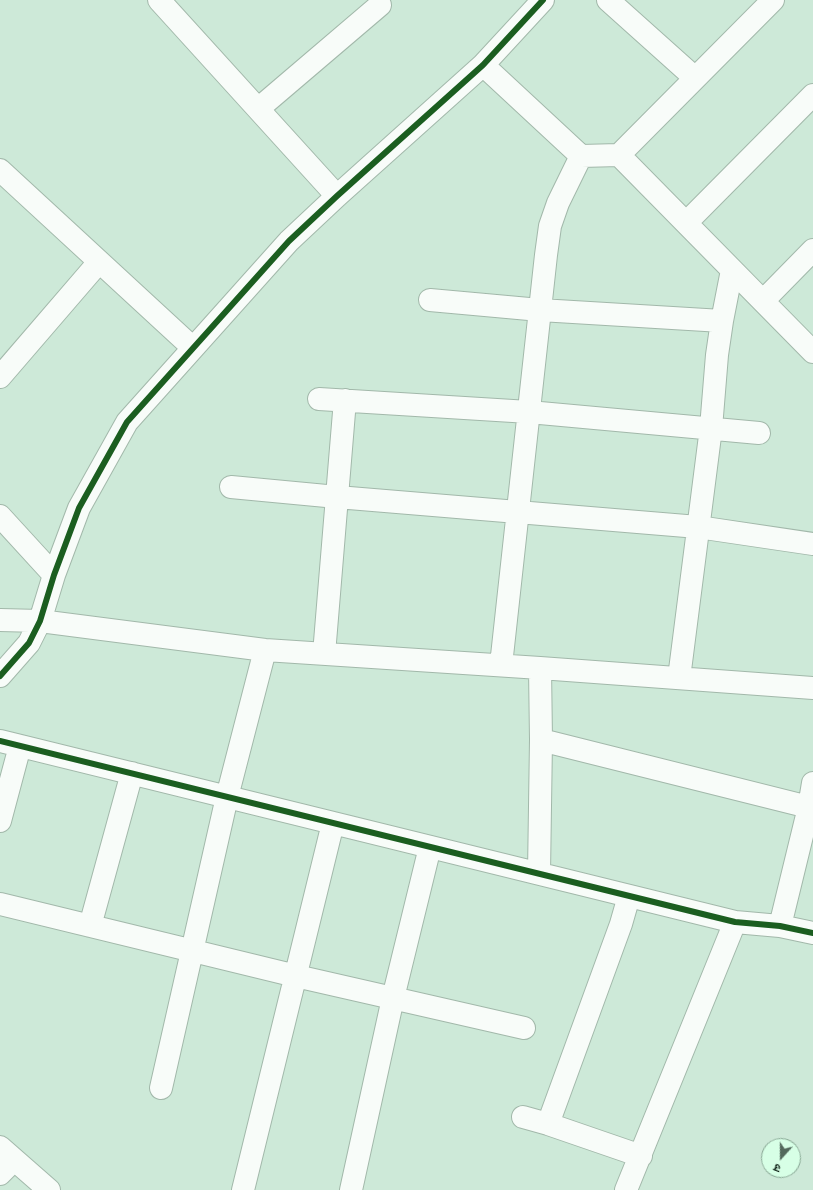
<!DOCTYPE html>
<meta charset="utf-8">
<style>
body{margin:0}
#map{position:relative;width:813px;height:1190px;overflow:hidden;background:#cde9d8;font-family:Helvetica,"Noto Sans Devanagari",sans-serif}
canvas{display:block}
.north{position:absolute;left:761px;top:1138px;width:40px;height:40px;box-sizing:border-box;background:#d7ffe6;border:1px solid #88a794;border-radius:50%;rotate:201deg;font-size:11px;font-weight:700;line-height:16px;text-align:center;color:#112419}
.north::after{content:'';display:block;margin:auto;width:14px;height:18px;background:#53695c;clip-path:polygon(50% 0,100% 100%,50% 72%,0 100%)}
</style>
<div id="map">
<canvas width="813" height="1190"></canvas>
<div class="north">उ</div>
</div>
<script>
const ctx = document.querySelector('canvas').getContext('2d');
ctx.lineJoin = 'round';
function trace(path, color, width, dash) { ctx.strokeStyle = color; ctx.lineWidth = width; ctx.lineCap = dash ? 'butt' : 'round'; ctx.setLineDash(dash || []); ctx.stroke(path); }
const street = new Path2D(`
 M159,0l178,196
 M608,0l87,78
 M483,65l98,91 38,-1 154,-155
 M258,109l122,-104
 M619,155l194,197
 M0,170l193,178
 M686,223l127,-128
 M430,300l110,10 182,11
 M763,301l50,-51
 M0,377l99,-115
 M319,399l210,13 230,21
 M231,487l106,10 361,30 115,17
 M0,516l54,59
 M0,620l40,1 225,29 275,18 273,20
 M324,654l21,-254
 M501,665l45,-410 4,-29 8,-23 23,-47
 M540,668l1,72 272,68
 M0,676l29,-33 11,-22 14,-46 25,-67 48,-86 162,-181 48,-45 146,-131 60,-65
 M679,678l32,-250 6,-73 5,-34 10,-51
 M0,741l735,181 45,4 33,7
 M0,821l20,-75
 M539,873l2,-133
 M0,904l296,72 228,52
 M90,926l42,-153
 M780,926l29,-119 4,-24
 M161,1088l66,-291 38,-147
 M523,1117l25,7 93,32
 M548,1124l73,-200 8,-28
 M0,1147l49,43
 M0,1174l14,-14
 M243,1190l90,-367
 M351,1190l42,-192 37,-151
 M626,1190l109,-268`);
trace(street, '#a2b8aa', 24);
trace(street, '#f8fcf9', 22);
trace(new Path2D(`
 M0,676l29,-33 11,-22 14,-46 25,-67 48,-86 162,-181 48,-45 146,-131 60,-65
 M0,741l735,181 45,4 33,7`), '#1b5e20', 6);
</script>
